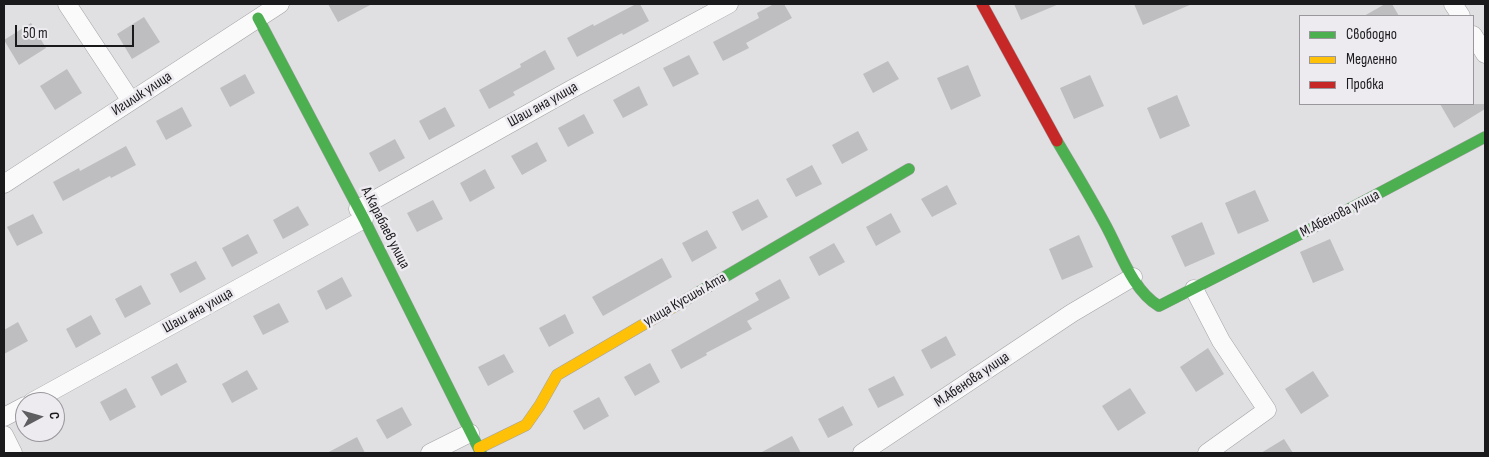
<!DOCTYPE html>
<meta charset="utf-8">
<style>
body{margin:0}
#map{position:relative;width:1489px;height:457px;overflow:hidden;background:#e0dfe2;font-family:"Sofia Sans Condensed",sans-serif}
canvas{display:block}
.frame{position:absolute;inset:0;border:5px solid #1a191b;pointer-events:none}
.legend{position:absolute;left:1299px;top:15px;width:175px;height:90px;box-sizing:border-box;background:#edebf0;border:1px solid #99979b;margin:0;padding:6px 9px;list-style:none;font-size:15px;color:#1a191b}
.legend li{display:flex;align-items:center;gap:10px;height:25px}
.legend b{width:25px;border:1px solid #99979b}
.north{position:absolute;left:15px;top:392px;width:50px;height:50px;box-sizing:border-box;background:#edebf0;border:1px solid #99979b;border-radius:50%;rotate:84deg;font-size:14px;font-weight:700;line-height:20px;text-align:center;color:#1a191b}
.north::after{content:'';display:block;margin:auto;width:18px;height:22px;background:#5f5e61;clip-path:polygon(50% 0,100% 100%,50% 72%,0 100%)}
.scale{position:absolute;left:15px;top:25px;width:119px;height:22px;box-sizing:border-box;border:2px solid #1a191b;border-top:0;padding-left:6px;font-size:15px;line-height:18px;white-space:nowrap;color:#1a191b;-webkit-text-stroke:4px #edebf0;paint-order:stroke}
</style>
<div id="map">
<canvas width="1489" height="457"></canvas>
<div class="frame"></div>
<ul class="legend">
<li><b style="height:6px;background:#4caf50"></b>Свободно</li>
<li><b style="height:6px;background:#ffc107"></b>Медленно</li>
<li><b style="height:6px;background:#c62828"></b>Пробка</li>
</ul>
<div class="north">С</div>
<div class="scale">50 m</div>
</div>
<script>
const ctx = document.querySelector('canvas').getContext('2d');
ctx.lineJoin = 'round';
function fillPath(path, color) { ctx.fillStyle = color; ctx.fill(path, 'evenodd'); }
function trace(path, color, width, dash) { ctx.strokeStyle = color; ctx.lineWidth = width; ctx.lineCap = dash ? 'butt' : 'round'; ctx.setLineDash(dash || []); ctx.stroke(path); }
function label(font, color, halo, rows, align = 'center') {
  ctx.font = font + ' "Sofia Sans Condensed",sans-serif'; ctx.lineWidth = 5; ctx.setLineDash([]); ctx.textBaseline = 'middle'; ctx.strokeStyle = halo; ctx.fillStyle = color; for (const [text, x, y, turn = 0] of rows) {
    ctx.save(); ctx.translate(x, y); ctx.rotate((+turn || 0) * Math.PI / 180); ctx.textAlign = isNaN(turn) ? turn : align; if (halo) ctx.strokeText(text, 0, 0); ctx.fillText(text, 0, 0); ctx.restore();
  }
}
fillPath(new Path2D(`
 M328,4h44l-34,18z
 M636,4h4l9,17 -26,14 -1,-2 -45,24 -10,-19 26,-14 1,2z
 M774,4h10l8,14 -46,25 3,5 -26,13 -10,-19 46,-24 -2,-5z
 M1014,4h45l-38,16z
 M1134,4h58l-49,21z
 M1385,4h7l7,12h-35z
 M144,17l16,25 -28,17 -15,-25z
 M31,23l15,25 -27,17 -15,-25z
 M545,50l10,19 -42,23 2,3 -26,14 -10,-19 42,-23 -1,-3z
 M689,55l10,19 -26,13 -10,-19z
 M888,61l11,18 -26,14 -10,-19z
 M968,65l13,31 -30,14 -14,-32z
 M67,69l15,24 -27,17 -15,-24z
 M245,74l10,19 -25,14 -10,-19z
 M1090,75l14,31 -30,13 -14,-31z
 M639,86l9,19 -25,13 -10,-18z
 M1177,95l13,31 -30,13 -13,-31z
 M1440,104h45v5l-31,19z
 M182,107l10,19 -26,14 -10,-19z
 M445,107l10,19 -26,14 -10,-19z
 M584,114l10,19 -26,14 -10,-19z
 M858,131l10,19 -26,14 -10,-19z
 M395,139l10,19 -26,14 -10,-19z
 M537,142l10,19 -25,14 -11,-19z
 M126,146l10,19 -25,13 -1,-2 -47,25 -10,-19 26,-14 1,3z
 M812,165l10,19 -26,13 -10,-18z
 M485,169l10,19 -25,14 -10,-19z
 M947,185l10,19 -25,13 -11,-18z
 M1255,190l14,31 -31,13 -13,-31z
 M758,199l10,18 -26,14 -10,-19z
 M433,200l10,19 -26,13 -10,-19z
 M298,206l11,19 -26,14 -10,-19z
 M891,213l10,19 -25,14 -10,-19z
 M33,214l10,19 -26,13 -10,-19z
 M1202,222l13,32 -30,13 -14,-31z
 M707,230l10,18 -25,14 -10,-19z
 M248,234l10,19 -26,14 -10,-19z
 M1079,235l14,32 -31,13 -13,-31z
 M1330,239l14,31 -31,13 -13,-31z
 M834,243l11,19 -26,14 -10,-19z
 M662,258l10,19 -69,39 -11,-19z
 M196,261l10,18 -26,14 -10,-19z
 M342,277l10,19 -26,14 -9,-19z
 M780,279l10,19 -43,23 5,8 -46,24 1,2 -26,14 -10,-19 88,-50 -4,-7z
 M141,285l10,19 -26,14 -10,-19z
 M279,303l10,19 -26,13 -10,-19z
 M565,314l9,19 -25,14 -10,-19z
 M91,315l10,19 -25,14 -10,-19z
 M18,322l10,19 -24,13v-24z
 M946,336l10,19 -25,14 -10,-19z
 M1208,348l16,26 -28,18 -16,-25z
 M504,354l10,18 -26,14 -10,-19z
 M177,363l10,19 -26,14 -10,-19z
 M650,363l10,19 -25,14 -11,-19z
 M247,370l11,19 -26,14 -10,-19z
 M1313,371l16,25 -28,18 -16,-25z
 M894,376l10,19 -26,13 -10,-19z
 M126,388l10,19 -26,14 -10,-19z
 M1130,388l16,25 -28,18 -16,-25z
 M599,397l10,19 -25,14 -11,-19z
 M843,406l10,19 -25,13 -10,-19z
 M402,407l10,18 -25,14 -11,-19z
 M792,436l9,17h-41z
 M357,437l8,16h-38z
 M1284,439l9,14h-32z`), '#bebdc0');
const street = new Path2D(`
 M67,4l64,97
 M1453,4l8,12
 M1473,35l12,19
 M4,184l276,-180
 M358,209l212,-119 159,-86
 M1194,289l27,52 46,69 -60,43
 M32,402l332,-183
 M4,417l21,-11
 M4,435l9,18
 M430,453l40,-20
 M862,453l210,-140 61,-36`);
const fast = new Path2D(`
 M258,18l106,201 117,234
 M1057,141c16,27 33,55 48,83 15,27 27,66 54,82l175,-89 151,-80
 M675,306l234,-137`);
const slow = new Path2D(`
 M479,448l47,-23 14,-20 17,-30 118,-69`);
const jam = new Path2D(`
 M982,4l75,137`);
trace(street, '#a3a2a4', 19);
trace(fast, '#a3a2a4', 12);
trace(slow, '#a3a2a4', 12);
trace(jam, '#a3a2a4', 12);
trace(street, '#fafafb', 18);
trace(fast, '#4caf50', 11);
trace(slow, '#ffc107', 11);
trace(jam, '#c62828', 11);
label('15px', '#1a191b', '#edebf0', [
 ["Игилик улица",142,94,-33],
 ["Шаш ана улица",543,105,-29],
 ["М.Абенова улица",1340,214,-27],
 ["А.Карабаев улица",385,228,63],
 ["улица Кусшы Ата",685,300,-30],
 ["Шаш ана улица",198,311,-29],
 ["М.Абенова улица",972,380,-34]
]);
</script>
